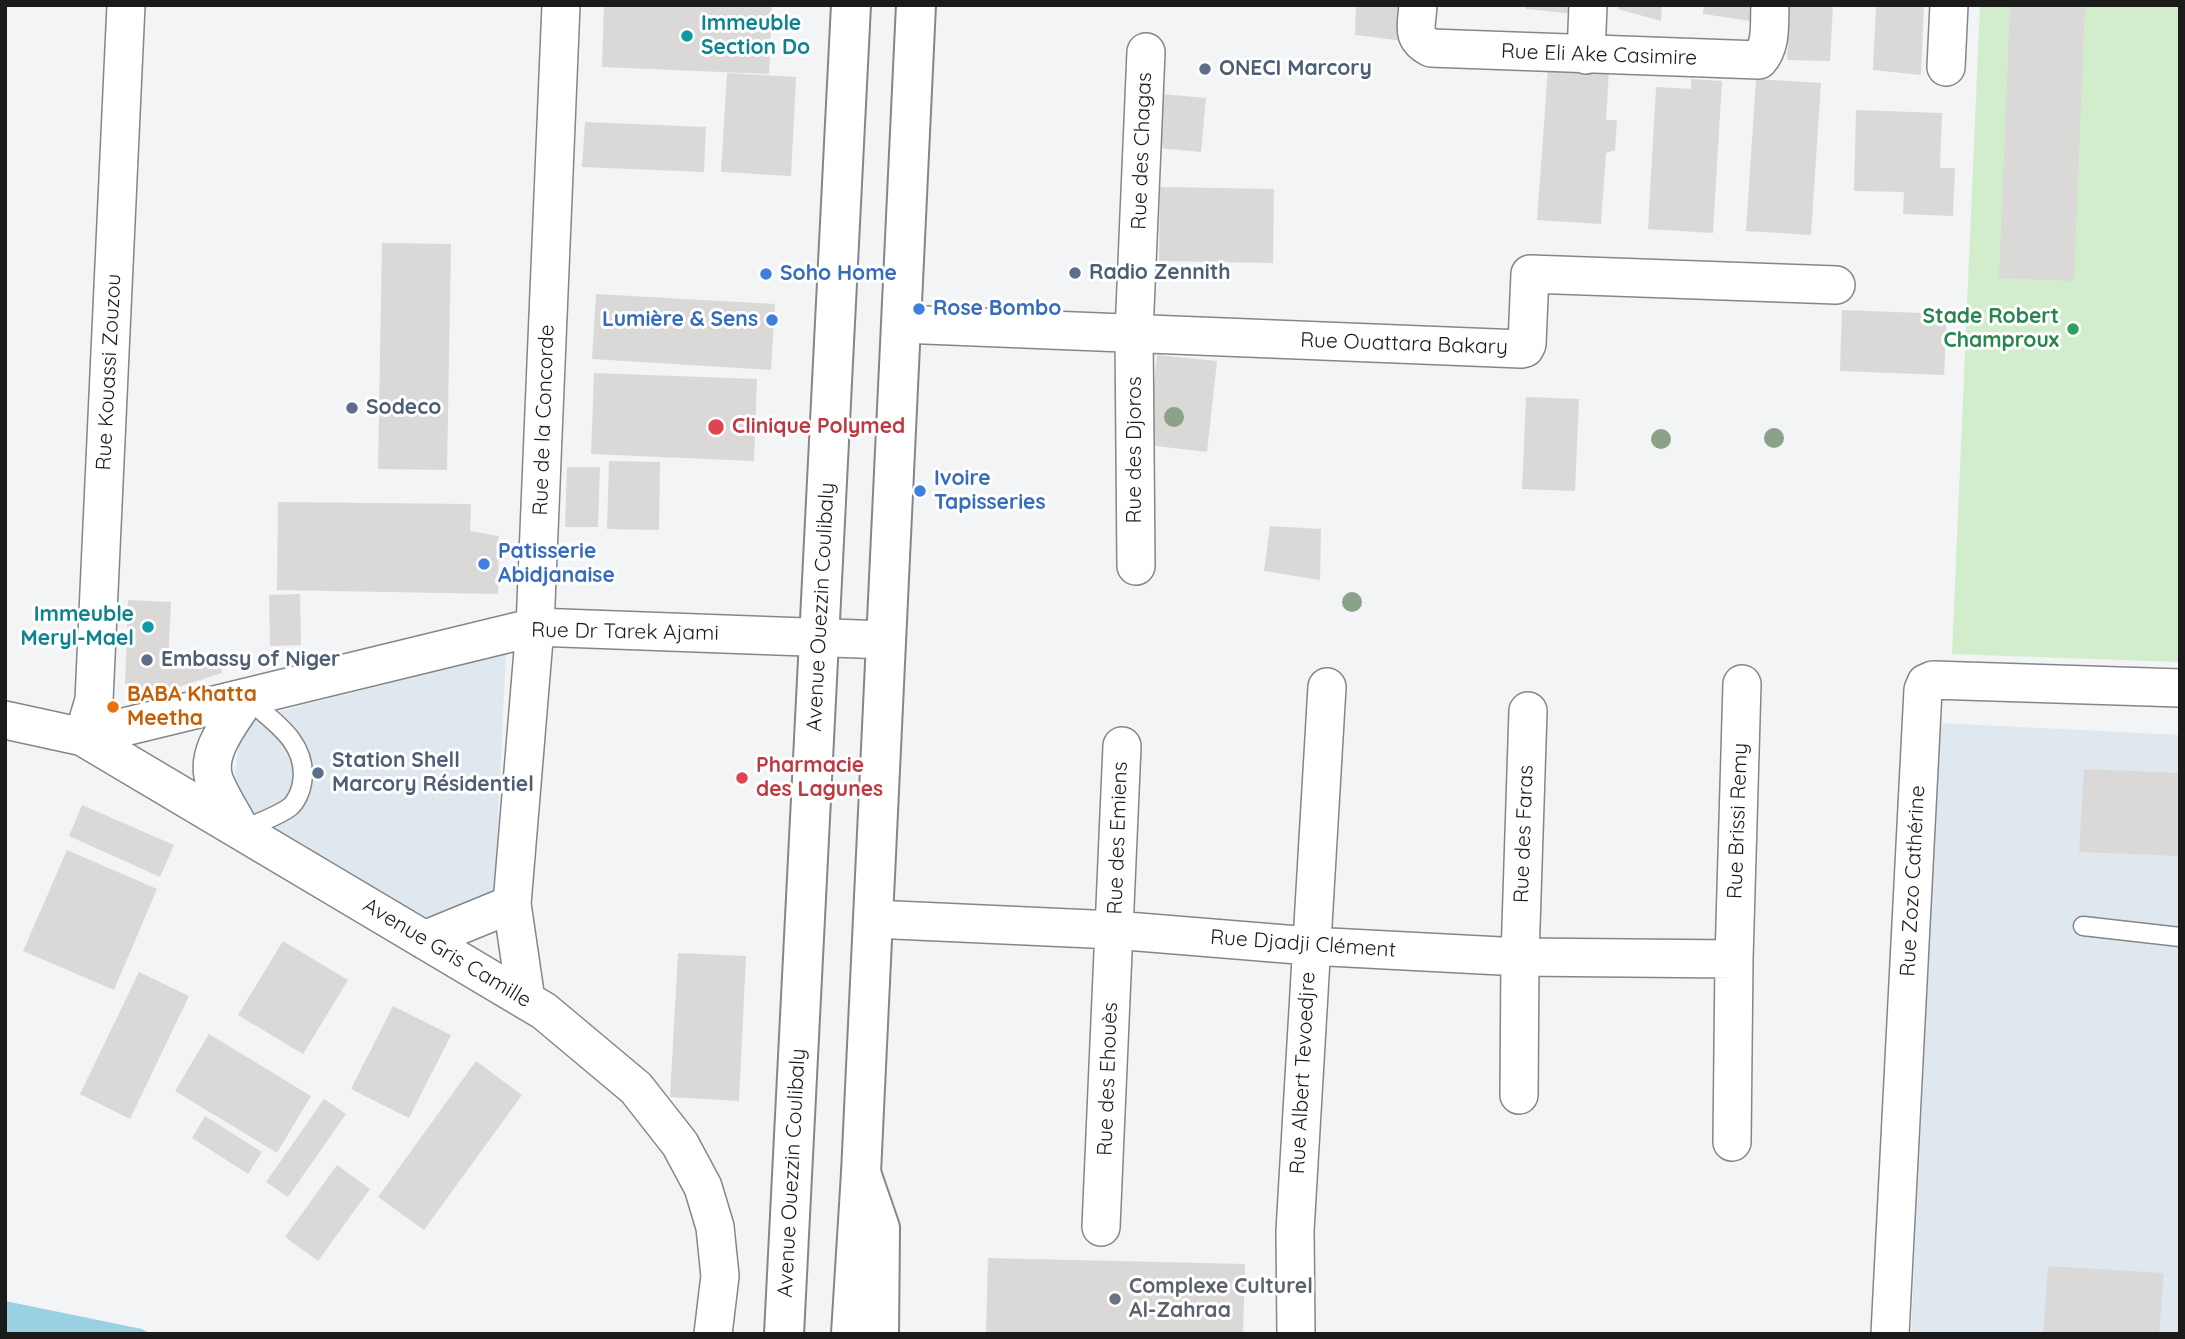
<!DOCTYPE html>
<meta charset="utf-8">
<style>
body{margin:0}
#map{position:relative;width:2185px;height:1339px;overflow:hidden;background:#f2f4f5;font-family:Quicksand,sans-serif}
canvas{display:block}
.frame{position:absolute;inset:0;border:7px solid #1b1b1c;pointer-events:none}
</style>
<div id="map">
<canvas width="2185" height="1339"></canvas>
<div class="frame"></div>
</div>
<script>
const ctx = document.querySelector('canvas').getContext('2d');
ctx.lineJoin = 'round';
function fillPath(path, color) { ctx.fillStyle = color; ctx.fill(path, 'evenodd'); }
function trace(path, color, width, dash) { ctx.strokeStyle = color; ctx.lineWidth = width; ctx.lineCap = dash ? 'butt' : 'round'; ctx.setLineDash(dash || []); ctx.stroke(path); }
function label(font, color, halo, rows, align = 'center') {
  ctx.font = font + ' Quicksand,sans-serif'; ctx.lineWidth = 6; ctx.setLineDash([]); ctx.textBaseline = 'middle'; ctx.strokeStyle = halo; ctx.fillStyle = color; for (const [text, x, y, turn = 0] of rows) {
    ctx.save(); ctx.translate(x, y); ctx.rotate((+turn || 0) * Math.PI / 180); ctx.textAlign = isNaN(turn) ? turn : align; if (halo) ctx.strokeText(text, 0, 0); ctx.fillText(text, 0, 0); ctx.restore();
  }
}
fillPath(new Path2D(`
 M506,653l-12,250 -59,26 -204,-125 11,-83z
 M1940,723l240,12v599h-269z`), '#e0e8ef');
fillPath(new Path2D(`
 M1980,5h200v657l-228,-8z`), '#d1edcc');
fillPath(new Path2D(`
 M5,1301l137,28 8,5h-145z`), '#99d0e2');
fillPath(new Path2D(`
 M604,5h168l-3,69 -167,-7z
 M1356,5h49l-1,36 -49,-6z
 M1526,5h50l-1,9 -49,-5z
 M1618,5h44l-1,16 -43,-12z
 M1704,5h48l-1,16 -48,-7z
 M1790,5h43l-3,56 -43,-1z
 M1876,5h48l-3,70 -48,-5z
 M2010,5h75l-11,276 -75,-3z
 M1548,68l61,4 -3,48h11l-2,30 -9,3 -5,71 -64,-4z
 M727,73l69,4 -5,99 -70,-4z
 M1691,79l31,2 -9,152 -65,-4 8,-142 35,2z
 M1756,79l65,4 -10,152 -65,-4z
 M1163,94l43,4 -5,54 -43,-4z
 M1856,110l86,3 -2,55h15l-2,48 -50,-2 1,-22 -50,-1z
 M585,122l121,5 -2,45 -122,-5z
 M1160,187l114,2 -1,74 -114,-2z
 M382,243l69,1 -4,226 -69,-1z
 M596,294l179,10 -4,66 -179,-11z
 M1842,310l105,4 -3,61 -104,-4z
 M1157,355l60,6 -10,91 -60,-7z
 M594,373l163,6 -3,82 -163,-7z
 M1526,397l53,2 -4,92 -53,-2z
 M609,461l51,1 -1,68 -52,-1z
 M567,467h33l-2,60h-33z
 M278,502l193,2 -1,27 29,5 -1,58 -221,-4z
 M1270,526l51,3 -1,51 -56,-9z
 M300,594l1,51 -31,1 -1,-51z
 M128,600l43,2 -3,60 51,-10 3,21 -81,26 -16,-15z
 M2084,769l96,4v83l-101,-4z
 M82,805l92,40 -14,32 -91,-41z
 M67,850l90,39 -43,101 -91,-39z
 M283,941l65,39 -45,74 -65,-39z
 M678,953l68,3 -7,145 -69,-4z
 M139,972l50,24 -59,123 -50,-25z
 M393,1006l58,29 -42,83 -58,-29z
 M209,1034l102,62 -34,57 -102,-62z
 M476,1061l46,34 -98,135 -46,-33z
 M324,1099l22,15 -58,83 -22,-15z
 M205,1116l57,36 -14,22 -56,-36z
 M337,1165l33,24 -52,72 -33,-24z
 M988,1258l257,6 -2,70h-257z
 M2048,1266l116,7 -5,61h-116z`), '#dbd9d8');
const lane = new Path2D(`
 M241,831c15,-8 36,-14 49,-24 6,-5 11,-16 12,-24 7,-40 -29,-62 -56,-85
 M2083,926l97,11`);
const street = new Path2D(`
 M1418,5c-1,21 -8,32 13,43l328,12c13,-15 10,-35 11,-55
 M1586,55l2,-50
 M1946,67l3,-62
 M901,324l620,25 4,-1 2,-4 3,-70 306,11
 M1136,566l-2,-233 12,-281
 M5,720l78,17 461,274 92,77 44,56 23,43 12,40 5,49 -7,58
 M83,737l452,-110 351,13
 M83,737l11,-37 32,-695
 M241,831c-8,-16 -19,-32 -26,-49 -12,-29 17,-61 31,-84
 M873,919l241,11 196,16 210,11 214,2
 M424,940l88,-36
 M526,1000l-14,-96 23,-277 26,-622
 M1519,1095l1,-138 8,-246
 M1732,1142l2,-183 8,-275
 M1101,1227l21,-481
 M1296,1334l-1,-103 32,-544
 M1890,1334l33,-644 3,-7 7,-3 247,8`);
const secondary = new Path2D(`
 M784,1334l67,-1329
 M851,1334l10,-161 55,-1168`);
const highway = new Path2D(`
 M861,1173l19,55 -1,106`);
trace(lane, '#848687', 21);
trace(street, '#848687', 40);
trace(secondary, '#848687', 42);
trace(highway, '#848687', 42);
trace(lane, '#fff', 18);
trace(street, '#fff', 37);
trace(secondary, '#fff', 38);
trace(highway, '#fff', 38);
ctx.fillStyle = '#8aa287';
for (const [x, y] of [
 [1174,417],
 [1774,438],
 [1661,439],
 [1352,602]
]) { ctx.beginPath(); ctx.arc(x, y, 10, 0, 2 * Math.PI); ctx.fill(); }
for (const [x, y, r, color] of [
 [687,36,7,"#0f9aa8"],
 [1205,69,7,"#5c6f8a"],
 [1075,273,7,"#5c6f8a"],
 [766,274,7,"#3f7fe0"],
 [919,309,7,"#3f7fe0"],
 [772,320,7,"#3f7fe0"],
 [2073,329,7,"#2e9e5b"],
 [352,408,7,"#5c6f8a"],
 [716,427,9,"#e0444e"],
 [920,491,7,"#3f7fe0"],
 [484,564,7,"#3f7fe0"],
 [148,627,7,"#0f9aa8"],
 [147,660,7,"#5c6f8a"],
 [113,707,7,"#e8710a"],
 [318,773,7,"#5c6f8a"],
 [742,778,7,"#e0444e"],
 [1115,1299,7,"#6b7280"]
]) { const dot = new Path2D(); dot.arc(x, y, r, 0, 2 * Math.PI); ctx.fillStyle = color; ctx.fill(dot); trace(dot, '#fff', 2.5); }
label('bold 21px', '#0d838f', '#fff', [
 ["Immeuble",701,24],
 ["Section Do",701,48],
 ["Immeuble",134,615,"right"],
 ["Meryl-Mael",134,639,"right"]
], 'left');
label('21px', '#1b1b1c', '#fff', [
 ["Rue Eli Ake Casimire",1599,55,2],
 ["Rue des Chagas",1142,151,-88],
 ["Rue Ouattara Bakary",1404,344,2],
 ["Rue Kouassi Zouzou",109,372,-87],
 ["Rue de la Concorde",544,420,-88],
 ["Rue des Djoros",1135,450,-90],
 ["Avenue Ouezzin Coulibaly",821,607,-87],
 ["Rue Dr Tarek Ajami",625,632,1],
 ["Rue Brissi Remy",1738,821,-88],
 ["Rue des Faras",1524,834,-88],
 ["Rue des Emiens",1118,838,-88],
 ["Rue Zozo Cathérine",1913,881,-87],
 ["Rue Djadji Clément",1303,944,4],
 ["Avenue Gris Camille",447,953,31],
 ["Rue Albert Tevoedjre",1303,1073,-87],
 ["Rue des Ehouès",1108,1079,-88],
 ["Avenue Ouezzin Coulibaly",792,1173,-87]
]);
label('bold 21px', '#4e5e75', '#fff', [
 ["ONECI Marcory",1219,69],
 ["Radio Zennith",1089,273],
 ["Sodeco",366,408],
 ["Embassy of Niger",161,660],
 ["Station Shell",332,761],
 ["Marcory Résidentiel",332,785]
], 'left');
label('bold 21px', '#366cbe', '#fff', [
 ["Soho Home",780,274],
 ["Rose Bombo",933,309],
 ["Lumière & Sens",758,320,"right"],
 ["Ivoire",934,479],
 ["Tapisseries",934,503],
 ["Patisserie",498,552],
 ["Abidjanaise",498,576]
], 'left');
label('bold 21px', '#27864d', '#fff', [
 ["Stade Robert",2059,317],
 ["Champroux",2059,341]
], 'right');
label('bold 21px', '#be3a42', '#fff', [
 ["Clinique Polymed",732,427],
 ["Pharmacie",756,766],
 ["des Lagunes",756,790]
], 'left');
label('bold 21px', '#c56008', '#fff', [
 ["BABA Khatta",127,695],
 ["Meetha",127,719]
], 'left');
label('bold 21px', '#5b616d', '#fff', [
 ["Complexe Culturel",1129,1287],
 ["Al-Zahraa",1129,1311]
], 'left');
</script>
